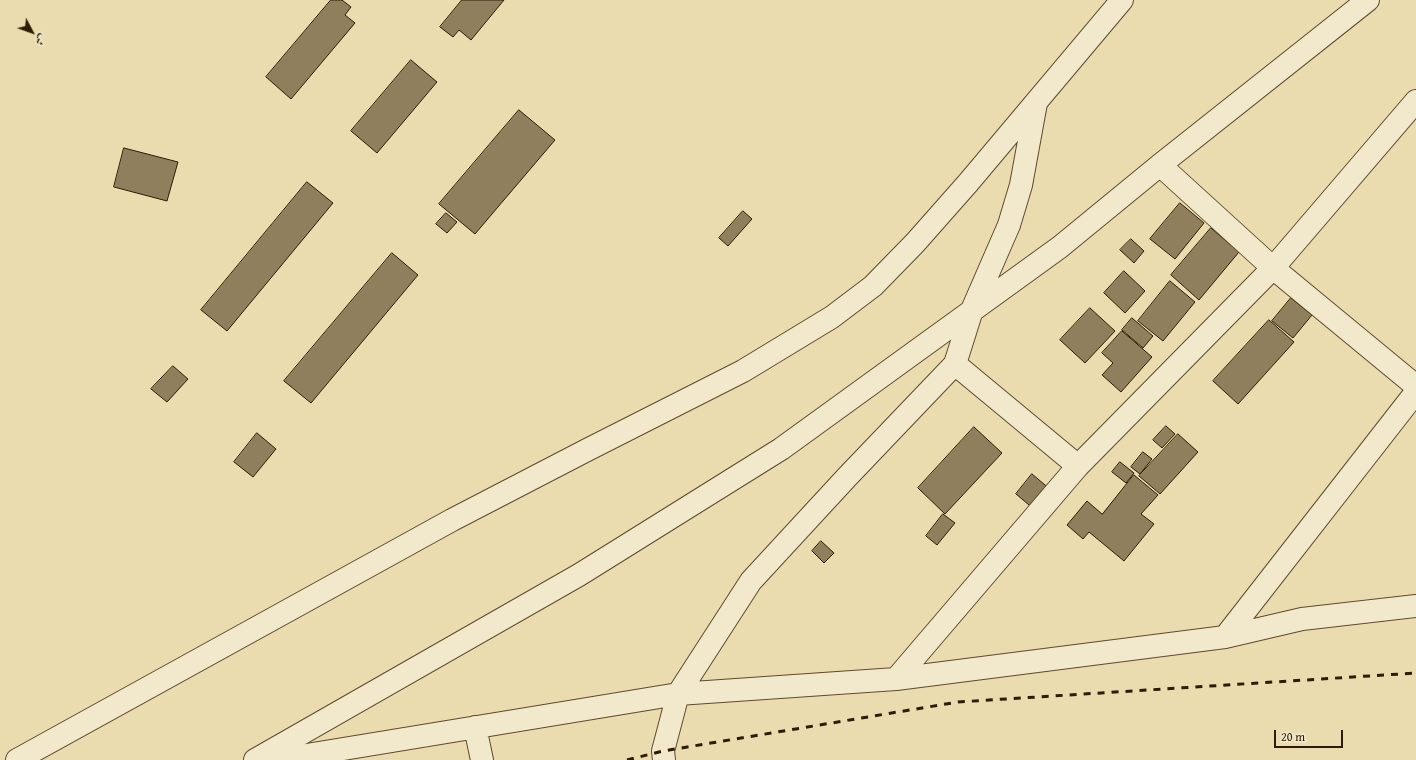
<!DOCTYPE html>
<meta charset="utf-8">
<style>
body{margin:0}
#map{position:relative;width:1416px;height:760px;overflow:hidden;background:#ebdcb0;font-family:"Gentium Book Plus",Amiri,serif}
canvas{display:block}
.north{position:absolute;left:12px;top:12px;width:40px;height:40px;-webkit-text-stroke:3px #f2e8cc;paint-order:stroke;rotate:131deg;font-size:11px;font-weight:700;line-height:16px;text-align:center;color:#2e1b00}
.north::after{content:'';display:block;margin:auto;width:14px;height:18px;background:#2e1b00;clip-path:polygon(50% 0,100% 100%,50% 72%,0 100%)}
.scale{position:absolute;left:1274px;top:730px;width:69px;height:18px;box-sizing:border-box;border:2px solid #2e1b00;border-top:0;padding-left:5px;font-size:12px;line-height:14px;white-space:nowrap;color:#2e1b00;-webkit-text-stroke:3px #f2e8cc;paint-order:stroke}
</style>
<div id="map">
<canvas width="1416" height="760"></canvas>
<div class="north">ش</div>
<div class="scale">20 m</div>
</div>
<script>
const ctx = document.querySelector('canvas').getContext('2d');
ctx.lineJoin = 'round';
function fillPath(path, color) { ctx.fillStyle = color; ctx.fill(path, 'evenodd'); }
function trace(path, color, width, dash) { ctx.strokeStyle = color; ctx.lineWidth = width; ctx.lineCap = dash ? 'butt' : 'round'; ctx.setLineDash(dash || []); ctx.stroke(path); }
const building = new Path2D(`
 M331,0h11l9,7 -6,8 10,8 -64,76 -25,-22z
 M462,0h42l-33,40 -12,-10 -6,7 -13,-10z
 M411,60l26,22 -60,71 -26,-22z
 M519,110l36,30 -80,94 -36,-30z
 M124,148l54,14 -11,39 -53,-14z
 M307,182l26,21 -106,128 -26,-21z
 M1180,203l24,20 -29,36 -25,-20z
 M743,211l9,8 -24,27 -9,-8z
 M446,213l11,9 -10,11 -11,-9z
 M1211,228l28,24 -40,48 -28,-25z
 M1131,239l13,12 -10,12 -14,-13z
 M392,253l26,22 -107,128 -27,-22z
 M1124,271l21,20 -20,22 -21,-20z
 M1170,281l25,21 -32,39 -25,-20z
 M1291,298l21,17 -19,23 -21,-17z
 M1090,308l25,23 -30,32 -25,-23z
 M1132,318l21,18 -10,12 -21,-18z
 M1269,320l25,22 -56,62 -25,-23z
 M1122,331l30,26 -31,35 -19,-17 11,-12 -11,-10z
 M173,366l15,13 -21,23 -16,-13z
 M1166,426l9,8 -13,14 -9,-8z
 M974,427l28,26 -57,61 -27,-26z
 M257,433l19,16 -23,28 -19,-15z
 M1178,434l20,18 -38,42 -21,-18z
 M1143,452l9,7 -12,15 -9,-7z
 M1120,462l14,11 -8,10 -14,-11z
 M1032,474l19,16 -16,20 -19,-16z
 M1134,475l24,20 -17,19 13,10 -30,37 -35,-29 -6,7 -16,-14 20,-24 15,13z
 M943,514l12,9 -18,22 -11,-9z
 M821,541l13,12 -10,10 -12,-12z`);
fillPath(building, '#907f5c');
trace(building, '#2e1b00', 1);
const street = new Path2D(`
 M1160,165l113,103 143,118
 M955,364l123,102
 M1225,637l191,-245
 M896,679l182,-213 195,-198 143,-167
 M475,727l7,33
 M17,760l435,-240 135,-70 156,-79 89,-54 41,-31 42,-43 53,-60 154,-183
 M255,760l324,-185 202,-126 279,-202 100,-82 208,-165
 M276,760l402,-66 218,-15 329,-42 77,-18 114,-13
 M664,760l-1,-9 15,-57 73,-113 96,-104 108,-113 17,-54 37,-85 12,-40 15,-82`);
trace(street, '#5d4b2c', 24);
trace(street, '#f2e8cc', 22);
trace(new Path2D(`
 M627,760l36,-9 295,-49 458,-29`), '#2e1b00', 3, [7, 7]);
</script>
